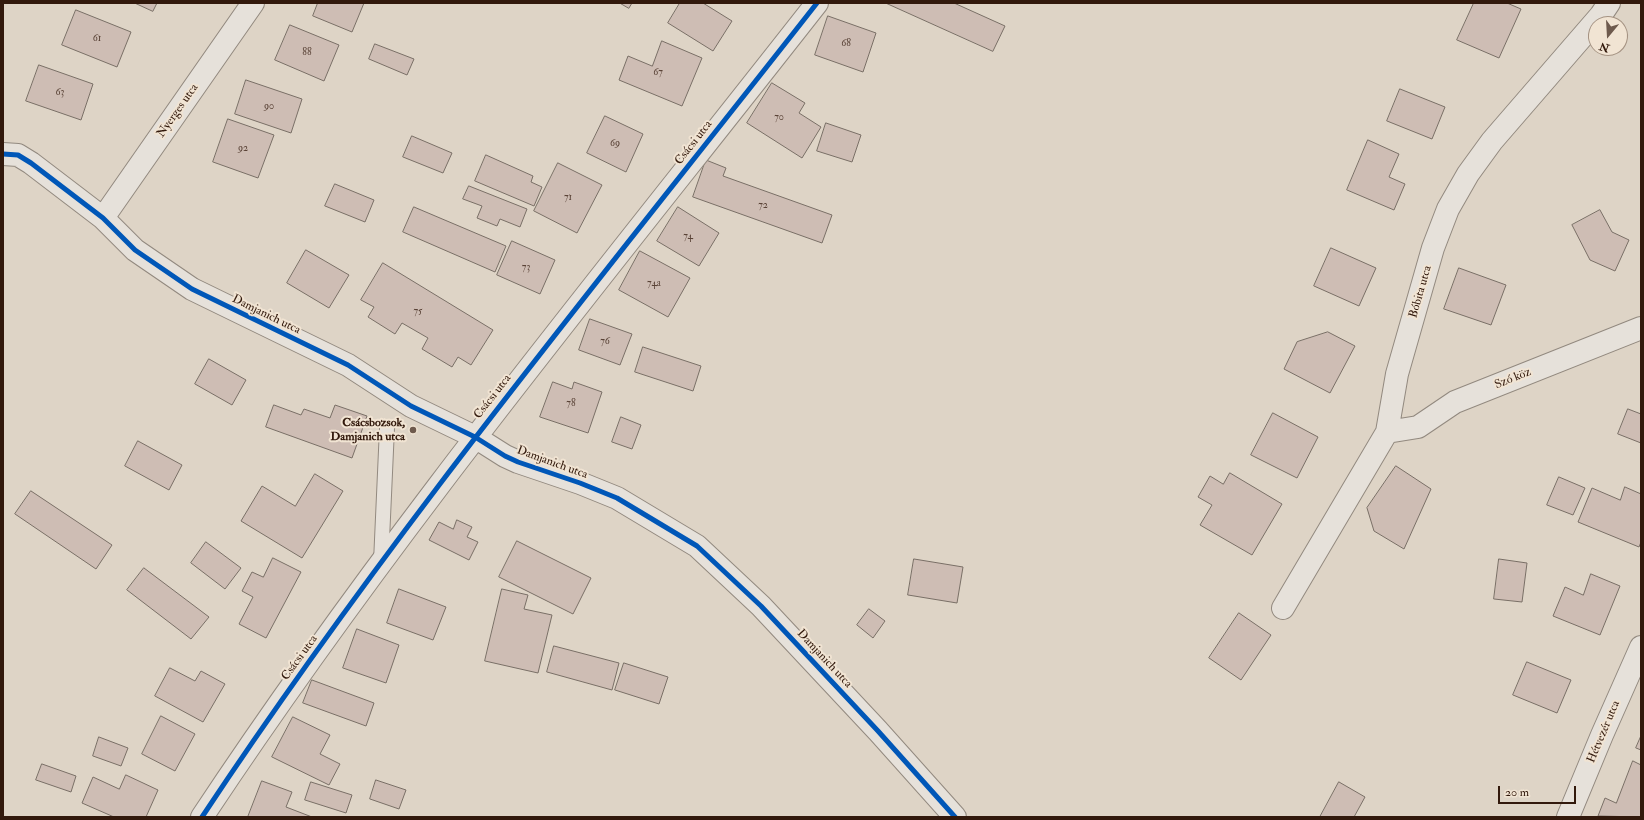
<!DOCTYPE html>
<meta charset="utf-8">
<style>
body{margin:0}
#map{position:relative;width:1644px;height:820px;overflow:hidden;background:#ded4c6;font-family:"IM FELL Double Pica",serif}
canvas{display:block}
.frame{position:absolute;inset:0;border:4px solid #32190c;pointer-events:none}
.north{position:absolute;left:1588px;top:16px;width:40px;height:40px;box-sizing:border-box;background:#f1e4d3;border:1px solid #a59383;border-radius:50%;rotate:198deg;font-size:11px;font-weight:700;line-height:16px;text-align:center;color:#32190c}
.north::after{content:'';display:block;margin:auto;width:14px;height:18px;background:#6e5a4d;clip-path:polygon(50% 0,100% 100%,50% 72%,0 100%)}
.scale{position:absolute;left:1498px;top:786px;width:78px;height:18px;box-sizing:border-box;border:2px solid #32190c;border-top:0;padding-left:5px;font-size:12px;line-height:14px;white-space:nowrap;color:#32190c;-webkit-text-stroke:3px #f1e4d3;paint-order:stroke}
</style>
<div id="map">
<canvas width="1644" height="820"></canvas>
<div class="frame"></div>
<div class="north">N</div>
<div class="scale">20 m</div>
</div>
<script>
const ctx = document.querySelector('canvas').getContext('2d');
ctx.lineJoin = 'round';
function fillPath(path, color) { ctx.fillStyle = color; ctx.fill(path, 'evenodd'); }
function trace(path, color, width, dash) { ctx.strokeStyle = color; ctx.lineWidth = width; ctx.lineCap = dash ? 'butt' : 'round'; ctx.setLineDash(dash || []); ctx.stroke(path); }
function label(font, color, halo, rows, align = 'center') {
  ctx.font = font + ' "IM FELL Double Pica",serif'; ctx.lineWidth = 4; ctx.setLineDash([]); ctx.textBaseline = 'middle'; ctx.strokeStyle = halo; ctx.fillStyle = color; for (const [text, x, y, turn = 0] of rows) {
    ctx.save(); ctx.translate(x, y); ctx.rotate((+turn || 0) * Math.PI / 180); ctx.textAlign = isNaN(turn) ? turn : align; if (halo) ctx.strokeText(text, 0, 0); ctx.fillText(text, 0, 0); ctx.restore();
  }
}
const building = new Path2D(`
 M135,3h22l-4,8z
 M318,3h46l-12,29 -39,-16z
 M620,3h12l-3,5z
 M680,3h23l29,18 -19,30 -45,-28z
 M886,3h68l51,23 -12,25z
 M1474,3h33l14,6 -22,49 -42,-18z
 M76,10l55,22 -14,35 -55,-22z
 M828,16l48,17 -13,39 -48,-17z
 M290,25l49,20 -15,36 -49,-21z
 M662,41l40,17 -20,48 -63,-26 9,-24 24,10z
 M375,44l39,15 -7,16 -38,-16z
 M39,65l54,19 -12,36 -55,-19z
 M246,80l56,19 -11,34 -56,-19z
 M772,83l33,20 -6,10 22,14 -19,31 -55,-35z
 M1400,89l45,18 -13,32 -45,-18z
 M605,116l38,18 -17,38 -39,-19z
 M228,119l46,16 -16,43 -45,-16z
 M826,123l35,12 -9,27 -35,-11z
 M412,136l40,17 -9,20 -40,-16z
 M1368,140l31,14 -10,23 16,7 -11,26 -47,-20z
 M486,155l47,21 -2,6 11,5 -8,19 -59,-25z
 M706,160l20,8 -3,8 109,39 -10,28 -129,-46z
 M558,163l44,22 -25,48 -43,-22z
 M335,184l39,16 -9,22 -40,-16z
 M469,186l58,23 -7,18 -20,-8 -3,7 -20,-8 5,-12 -19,-7z
 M414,207l92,39 -11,26 -92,-40z
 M678,207l41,26 -20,33 -42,-25z
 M1600,210l12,22 17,8 -14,31 -25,-11 -18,-35z
 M512,241l43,19 -15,34 -43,-19z
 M1331,248l45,20 -17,38 -45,-20z
 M306,250l43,25 -20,33 -42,-25z
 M640,251l50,27 -22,39 -49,-27z
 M383,263l110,67 -22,35 -13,-8 -6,10 -30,-18 6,-11 -26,-15 -7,11 -27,-17 6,-10 -13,-7z
 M1459,268l47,17 -15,40 -47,-16z
 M590,319l42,15 -12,31 -41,-15z
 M1328,332l27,14 -25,47 -46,-24 13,-27z
 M643,347l58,19 -8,25 -58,-19z
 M209,359l37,21 -14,25 -37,-21z
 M553,382l19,7 2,-7 28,10 -14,41 -48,-16z
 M274,405l27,10 3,-6 26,9 5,-13 32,11 -15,42 -86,-31z
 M1628,409l13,5v29l-23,-9z
 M1273,413l45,24 -21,41 -46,-23z
 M621,417l20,8 -9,24 -20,-7z
 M138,441l44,24 -13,25 -44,-24z
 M1396,466l35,23 -27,60 -30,-18 -7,-23z
 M1230,473l52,31 -30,51 -52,-30 12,-20 -14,-8 12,-21 13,8z
 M315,474l28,17 -41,67 -61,-37 21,-35 33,20z
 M1559,477l26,11 -12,27 -26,-10z
 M1625,487l16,7v48l-2,5 -61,-25 14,-34 28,12z
 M31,491l81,54 -16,24 -81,-55z
 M457,520l15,7 -5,10 11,5 -9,18 -40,-20 10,-18 14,7z
 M517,541l74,37 -18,36 -74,-37z
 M206,542l35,26 -16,21 -34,-26z
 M273,558l28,14 -35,66 -27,-14 14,-27 -11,-6 10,-19 11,5z
 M914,559l49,8 -6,36 -49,-8z
 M1499,559l28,4 -5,39 -28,-3z
 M144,568l65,49 -18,22 -64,-49z
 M1591,574l29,12 -20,49 -47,-19 12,-29 18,8z
 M399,589l47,18 -13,33 -46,-17z
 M502,589l26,6 -4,14 28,6 -14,58 -53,-12z
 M869,609l16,12 -12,17 -16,-13z
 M1239,613l32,22 -30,45 -32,-22z
 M357,629l42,16 -13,38 -43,-15z
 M554,646l65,17 -7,27 -65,-18z
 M1527,662l44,18 -14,33 -44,-18z
 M624,663l44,14 -9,27 -44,-14z
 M170,668l25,13 6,-10 24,13 -22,38 -48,-26z
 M312,680l62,23 -8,23 -63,-23z
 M161,716l34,18 -20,37 -33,-17z
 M293,717l37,18 -10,19 20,10 -11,21 -57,-28z
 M1641,736v14l-5,-2z
 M99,737l29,11 -7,18 -28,-10z
 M1633,761l8,4v52l-43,-1 7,-18 11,5z
 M42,764l34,12 -5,16 -35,-12z
 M126,775l32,15 -12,27h-32l-32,-14 11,-26 26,12z
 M376,780l30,10 -7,19 -29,-10z
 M262,781l30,11 -6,15 26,10h-64z
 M311,782l41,13 -6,18 -41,-13z
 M1339,782l26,15 -11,20h-34z`);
fillPath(building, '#cebdb4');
trace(building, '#796f66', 1);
const lane = new Path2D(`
 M381,562l6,-134`);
const street = new Path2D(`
 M3,154l15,1 13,8 72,55 32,32 57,39 156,76 63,41 64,31 30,19 13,6 62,21 37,15 80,48 64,60 117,125 77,86
 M103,218l150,-215
 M1387,432l31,-5 37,-25 186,-74
 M1283,608l104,-176 10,-58 36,-126 15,-39 20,-35 24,-33 109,-126 8,-12
 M202,817c188,-284 405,-546 615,-814
 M1568,817l34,-82 39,-88`);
trace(lane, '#92897f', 16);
trace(street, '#92897f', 24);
trace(lane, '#e6e1da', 14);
trace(street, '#e6e1da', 22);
trace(new Path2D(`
 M3,154l15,1 13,8 72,55 32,32 57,39 156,76 63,41 64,31 30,19 13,6 62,21 37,15 80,48 64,60 117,125 77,86
 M202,817c188,-284 405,-546 615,-814`), '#0057b8', 5);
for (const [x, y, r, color] of [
 [413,430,4,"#6e5a4d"]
]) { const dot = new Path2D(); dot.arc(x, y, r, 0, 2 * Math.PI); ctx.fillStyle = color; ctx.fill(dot); trace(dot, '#f1e4d3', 1.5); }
label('10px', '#5a4337', null, [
 ["61",97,39],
 ["68",846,44],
 ["88",307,53],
 ["67",658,73],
 ["63",60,93],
 ["90",269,107],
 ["70",779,118],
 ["69",615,144],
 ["92",243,149],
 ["71",568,198],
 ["72",763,206],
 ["74",688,237],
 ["73",526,268],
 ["74a",654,284],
 ["75",418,312],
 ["76",605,342],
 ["78",571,404]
]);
label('12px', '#32190c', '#f1e4d3', [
 ["Nyerges utca",178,111,-55],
 ["Csácsi utca",694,143,-52],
 ["Bóbita utca",1421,292,-74],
 ["Damjanich utca",266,315,26],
 ["Szó köz",1513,379,-22],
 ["Csácsi utca",493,397,-52],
 ["Damjanich utca",552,463,20],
 ["Csácsi utca",300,658,-54],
 ["Damjanich utca",824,659,47],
 ["Hétvezér utca",1604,732,-67]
]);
label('bold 12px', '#32190c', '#f1e4d3', [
 ["Csácsbozsok,",405,423],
 ["Damjanich utca",405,437]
], 'right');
</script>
